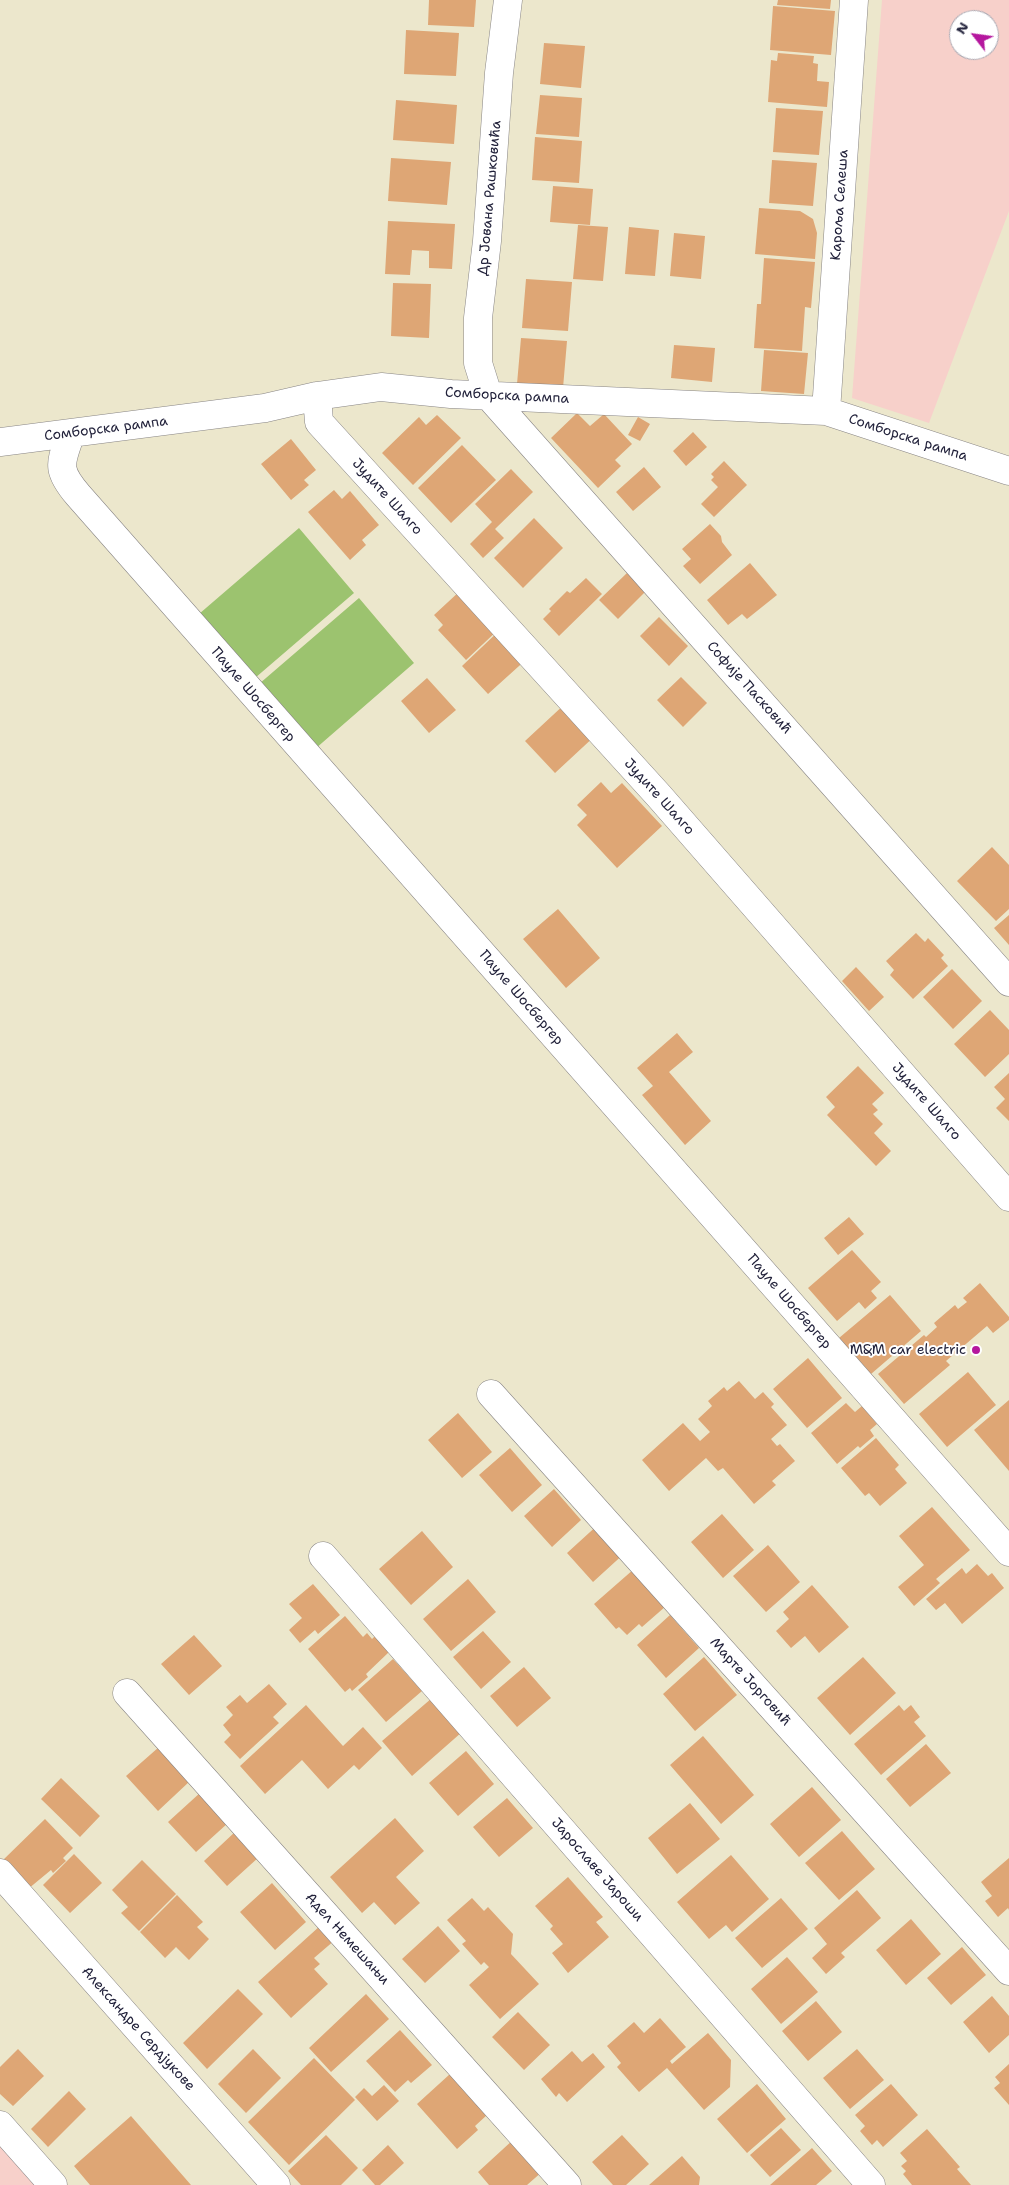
<!DOCTYPE html>
<meta charset="utf-8">
<style>
body{margin:0}
#map{position:relative;width:1009px;height:2185px;overflow:hidden;background:#ece7cc;font-family:"Shantell Sans",sans-serif}
canvas{display:block}
.north{position:absolute;left:949px;top:10px;width:50px;height:50px;box-sizing:border-box;background:#fff;border:1px solid #a7a7b1;border-radius:50%;rotate:300deg;font-size:14px;font-weight:700;line-height:20px;text-align:center;color:#22223b}
.north::after{content:'';display:block;margin:auto;width:18px;height:22px;background:#b5179e;clip-path:polygon(50% 0,100% 100%,50% 72%,0 100%)}
</style>
<div id="map">
<canvas width="1009" height="2185"></canvas>
<div class="north">N</div>
</div>
<script>
const ctx = document.querySelector('canvas').getContext('2d');
ctx.lineJoin = 'round';
function fillPath(path, color) { ctx.fillStyle = color; ctx.fill(path, 'evenodd'); }
function trace(path, color, width, dash) { ctx.strokeStyle = color; ctx.lineWidth = width; ctx.lineCap = dash ? 'butt' : 'round'; ctx.setLineDash(dash || []); ctx.stroke(path); }
function label(font, color, halo, rows, align = 'center') {
  ctx.font = font + ' "Shantell Sans",sans-serif'; ctx.lineWidth = 4; ctx.setLineDash([]); ctx.textBaseline = 'middle'; ctx.strokeStyle = halo; ctx.fillStyle = color; for (const [text, x, y, turn = 0] of rows) {
    ctx.save(); ctx.translate(x, y); ctx.rotate((+turn || 0) * Math.PI / 180); ctx.textAlign = isNaN(turn) ? turn : align; if (halo) ctx.strokeText(text, 0, 0); ctx.fillText(text, 0, 0); ctx.restore();
  }
}
fillPath(new Path2D(`
 M882,0h127v211l-80,212 -77,-25zM959,20h30v30h-30z
 M0,2137l42,48h-42z`), '#f7d0ca');
fillPath(new Path2D(`
 M299,528l55,65 -99,85 -56,-64z
 M359,598l55,65 -99,86 -56,-65z`), '#9cc36f');
fillPath(new Path2D(`
 M429,0h47l-2,27 -46,-2z
 M778,0h53l-1,9 -53,-4z
 M773,6l62,5 -4,44 -61,-5z
 M406,30l53,3 -3,43 -52,-2z
 M544,43l41,3 -4,42 -41,-4z
 M778,53l36,3 -1,7 5,1 -1,17 12,1 -2,25 -59,-5 3,-42 6,1z
 M540,95l42,3 -3,39 -43,-3z
 M396,100l61,5 -3,39 -61,-4z
 M776,108l47,3 -4,44 -46,-3z
 M535,137l47,4 -3,42 -47,-3z
 M391,158l60,4 -4,43 -59,-4z
 M772,160l45,3 -4,43 -44,-3z
 M553,186l40,3 -3,36 -40,-3z
 M759,208l41,3 13,8 4,14 -2,26 -60,-5z
 M388,221l67,3 -3,45 -23,-1v-17l-17,-1 -2,25 -25,-1z
 M578,225l30,2 -5,54 -30,-2z
 M629,227l30,3 -4,46 -30,-2z
 M674,233l31,3 -4,43 -31,-3z
 M764,258l51,4 -4,46 -6,-1 -3,44 -48,-3 3,-44h4z
 M526,279l46,3 -4,49 -46,-3z
 M393,283l38,1 -2,54 -38,-2z
 M521,338l46,3 -4,47 -46,-4z
 M674,345l41,3 -3,34 -41,-4z
 M764,350l44,3 -4,41 -43,-3z
 M577,413l13,13 14,-12 28,30 -17,16 6,6 -23,22 -47,-50z
 M437,415l24,23 -48,47 -31,-32 37,-36 7,8z
 M638,417l12,7 -10,17 -12,-6z
 M693,432l14,15 -21,19 -13,-15z
 M291,439l25,31 -12,10 5,5 -18,15 -30,-36z
 M462,445l34,35 -45,43 -33,-35z
 M724,461l23,24 -33,32 -13,-13 17,-17 -7,-7 3,-3 -3,-3z
 M644,467l17,20 -28,24 -17,-19z
 M511,469l22,23 -38,37 9,9 -21,20 -13,-14 22,-22 -17,-18z
 M334,490l8,9 8,-8 29,34 -17,15 4,5 -16,15 -42,-48z
 M534,518l29,30 -40,40 -29,-30z
 M710,524l11,12 1,6 10,13 -32,29 -17,-18 8,-7 -9,-10z
 M750,563l27,32 -30,24 -5,-5 -14,11 -21,-25z
 M627,573l18,19 -27,27 -19,-19z
 M586,578l16,16 -43,42 -16,-17 8,-8 -2,-2 18,-18 3,2z
 M461,590l38,39 -33,31 -28,-30 5,-5 -9,-10z
 M659,617l29,29 -19,20 -29,-30z
 M502,628l27,29 -41,37 -26,-28z
 M681,677l26,26 -24,24 -26,-27z
 M427,678l29,32 -27,23 -28,-32z
 M567,702l30,32 -42,39 -30,-32z
 M601,782l10,11 11,-10 40,43 -45,42 -40,-43 10,-10 -10,-10z
 M992,847l17,18v44l-13,12 -39,-40z
 M558,909l42,49 -34,30 -43,-49z
 M1009,915v30l-15,-17z
 M916,933l9,9 3,-4 16,17 -3,3 7,8 -35,33 -23,-24 4,-5 -8,-9z
 M856,967l28,30 -15,14 -27,-30z
 M952,969l30,32 -29,28 -30,-32z
 M990,1010l19,20v24l-24,23 -31,-33z
 M677,1033l16,19 -24,20 42,49 -26,24 -43,-50 11,-9 -16,-18z
 M858,1066l26,27 -12,11 6,6 -5,4 10,10 -9,9 17,18 -15,15 -49,-51 8,-8 -9,-10z
 M1009,1073v48l-13,-13 9,-9 -11,-12z
 M849,1217l15,17 -26,21 -14,-17z
 M852,1250l29,32 -10,9 6,7 -12,11 -6,-7 -22,19 -29,-33z
 M980,1283l29,34v3l-16,13 -6,-7 -41,35 4,4 -46,39 -26,-30 46,-39 2,2 11,-10 -3,-4 21,-18 3,4 9,-7 -4,-4z
 M890,1295l31,36 -50,43 -32,-36z
 M808,1358l34,40 -35,30 -34,-39z
 M968,1372l28,33 -49,42 -28,-33z
 M739,1381l16,18 8,-7 11,12 -3,3 16,18 -16,14 6,7 3,-2 15,17 -23,20 4,4 -22,19 -31,-36 -5,3 -12,-13 -37,33 -27,-31 41,-37 17,18 10,-9 -12,-13 14,-13 -4,-5 16,-14 3,4z
 M1009,1400v71l-35,-41z
 M846,1403l9,9 7,-6 15,18 -7,6 4,6 -14,12 -2,-2 -21,18 -26,-31z
 M458,1413l34,39 -30,26 -34,-38z
 M876,1438l23,27 -4,4 12,14 -27,23 -11,-13 -4,3 -24,-28z
 M510,1448l32,37 -30,27 -33,-37z
 M554,1489l27,31 -29,27 -28,-31z
 M932,1507l38,43 -34,29 4,4 -26,23 -16,-19 26,-22 -25,-29z
 M722,1514l32,36 -31,28 -32,-36z
 M601,1522l26,29 -34,31 -26,-29z
 M422,1531l31,36 -42,38 -32,-36z
 M768,1545l32,37 -34,30 -33,-36z
 M977,1564l11,12 4,-3 12,15 -42,36 -17,-21 -9,7 -10,-11 36,-31 4,6z
 M634,1569l32,37 -24,21 -3,-3 -12,11 -8,-8 -3,2 -22,-25z
 M468,1579l28,33 -45,39 -28,-32z
 M313,1584l27,31 -22,19 -3,-4 -15,13 -11,-13 13,-12 -13,-14z
 M812,1585l37,42 -30,26 -14,-17 -14,12 -15,-17 13,-12 -6,-7z
 M670,1615l29,33 -33,30 -29,-33z
 M345,1616l18,21 4,-4 5,6 3,-3 14,16 -23,22 2,3 -16,14 -2,-3 -5,4 -37,-43z
 M483,1631l28,31 -30,27 -28,-32z
 M194,1635l28,31 -33,29 -28,-31z
 M704,1657l33,38 -42,36 -32,-37z
 M863,1657l33,36 -46,42 -33,-37z
 M393,1659l29,32 -36,31 -28,-32z
 M524,1667l27,31 -34,29 -27,-31z
 M269,1684l18,20 -14,13 6,6 -39,36 -16,-17 7,-7 -8,-10 10,-10 -7,-8 14,-12 7,8z
 M432,1698l30,34 -50,44 -30,-35z
 M306,1705l37,41 20,-19 19,21 -23,22 -5,-5 -26,24 -26,-29 -37,34 -25,-28z
 M899,1705l5,6 7,-6 9,12 -6,5 12,14 -45,39 -27,-31z
 M703,1736l51,59 -33,29 -51,-59z
 M926,1744l25,29 -41,34 -24,-28z
 M159,1747l31,34 -32,30 -32,-35z
 M466,1751l28,33 -36,32 -29,-33z
 M61,1778l39,38 -20,21 -39,-38z
 M812,1787l29,33 -42,37 -29,-33z
 M201,1792l27,31 -32,29 -28,-30z
 M507,1798l26,30 -34,29 -26,-30z
 M690,1803l30,36 -43,35 -29,-36z
 M395,1818l29,33 -28,26 24,26 -25,22 -21,-23 -12,11 -32,-36z
 M45,1819l28,29 -10,10 3,3 -13,12 -2,-3 -23,19 -26,-28z
 M236,1831l23,26 -32,29 -23,-25z
 M842,1831l33,38 -36,31 -34,-37z
 M74,1854l28,29 -32,30 -27,-28z
 M731,1855l38,44 -37,33 -6,-7 -17,14 -32,-37z
 M1009,1858v52l-1,-2 -10,9 -13,-16 7,-5 -11,-14z
 M142,1860l34,34 -37,37 -18,-18 7,-6 -16,-17z
 M568,1877l35,40 -7,5 13,15 -41,36 -16,-20 11,-9 -13,-15 3,-3 -18,-20z
 M272,1883l34,39 -31,28 -35,-38z
 M857,1890l24,28 -40,35 4,4 -19,17 -14,-16 15,-14 -13,-16z
 M177,1895l26,27 -6,5 12,12 -20,21 -13,-13 -11,11 -25,-26z
 M472,1898l12,13 4,-4 25,27 -2,20 28,30 -39,35 -31,-34 20,-18 -5,-5 -3,3 -19,-21 4,-3 -19,-21z
 M781,1898l27,31 -46,39 -27,-30z
 M911,1919l30,35 -35,31 -30,-35z
 M321,1925l14,15 -21,18 6,6 -6,5 14,15 -37,34 -33,-36z
 M438,1926l22,25 -35,32 -23,-24z
 M962,1947l24,28 -35,30 -24,-27z
 M787,1957l31,35 -37,32 -30,-35z
 M238,1989l25,25 -56,55 -24,-26z
 M366,1994l23,25 -58,53 -22,-24z
 M992,1996l17,20v19l-20,18 -26,-31z
 M816,2001l26,31 -34,29 -26,-30z
 M518,2012l32,33 -26,25 -32,-33z
 M660,2018l26,29 -16,14 2,3 36,-31 23,27 -1,27 -26,23 -37,-42 -28,24 -22,-25 4,-4 -14,-17 27,-24 10,11z
 M400,2030l32,35 -21,18 -3,-3 -13,12 -29,-31z
 M18,2049l26,27 -31,30 -13,-12v-27z
 M253,2049l28,29 -35,35 -28,-29z
 M857,2049l27,31 -34,29 -27,-31z
 M572,2051l10,11 11,-9 12,14 -38,35 -8,-9 -3,4 -15,-18z
 M314,2058l41,42 -66,65 -41,-43z
 M1009,2064v41l-15,-17 6,-5 -5,-6z
 M450,2074l37,41 -12,11 3,4 -21,19 -40,-45z
 M757,2084l29,35 -39,34 -30,-34z
 M891,2084l27,31 -35,32 -6,-7 -5,5 -12,-14 5,-5 -10,-11z
 M384,2085l15,16 -22,20 -22,-24 9,-9 8,8z
 M69,2091l17,18 -38,38 -17,-18z
 M131,2116l60,69h-101l-16,-19z
 M781,2128l20,22 -31,27 -20,-22z
 M927,2129l33,38 -3,2 14,16h-59l-9,-11 3,-3 -5,-5 6,-5 -7,-8z
 M326,2135l32,33 -17,17h-40l-13,-14z
 M622,2135l27,29 -23,21h-13l-21,-23z
 M514,2139l29,32 -16,14h-38l-11,-13z
 M388,2145l16,18 -24,22h-5l-13,-15z
 M812,2148l20,23 -16,14h-46z
 M682,2156l18,21 -1,8h-50z`), '#dea675');
const minor = new Path2D(`
 M508,0l-9,73 -12,168 -9,77v45l10,32 521,587
 M317,396l2,26 340,374 350,401
 M826,411l28,-411
 M71,433c-10,30 -16,35 7,62l931,1057
 M0,442l265,-34 52,-12 64,-9 70,7 375,17 183,60
 M491,1394l518,577
 M323,1556l548,629
 M127,1693l440,492
 M0,1873l276,312
 M0,2125l53,60`);
trace(minor, '#878484', 29);
trace(minor, '#fff', 28);
for (const [x, y, r, color] of [
 [976,1350,5,"#b5179e"]
]) { const dot = new Path2D(); dot.arc(x, y, r, 0, 2 * Math.PI); ctx.fillStyle = color; ctx.fill(dot); trace(dot, '#fff', 2); }
label('14px', '#22223b', '#fff', [
 ["Др Јована Рашковића",490,198,-85],
 ["Кароља Селеша",840,205,-86],
 ["Сомборска рампа",507,396,3],
 ["Сомборска рампа",106,429,-7],
 ["Сомборска рампа",908,438,18],
 ["Јудите Шалго",387,497,48],
 ["Софије Пасковић",749,688,48],
 ["Пауле Шосбергер",253,695,49],
 ["Јудите Шалго",659,797,48],
 ["Пауле Шосбергер",521,998,49],
 ["Јудите Шалго",926,1102,49],
 ["Пауле Шосбергер",789,1302,49],
 ["Марте Јорговић",750,1682,48],
 ["Јарославе Јароши",597,1870,49],
 ["Адел Немешањи",347,1939,48],
 ["Александре Сердјукове",138,2029,48]
]);
label('14px', '#22223b', '#fff', [
 ["M&M car electric",966,1350]
], 'right');
</script>
